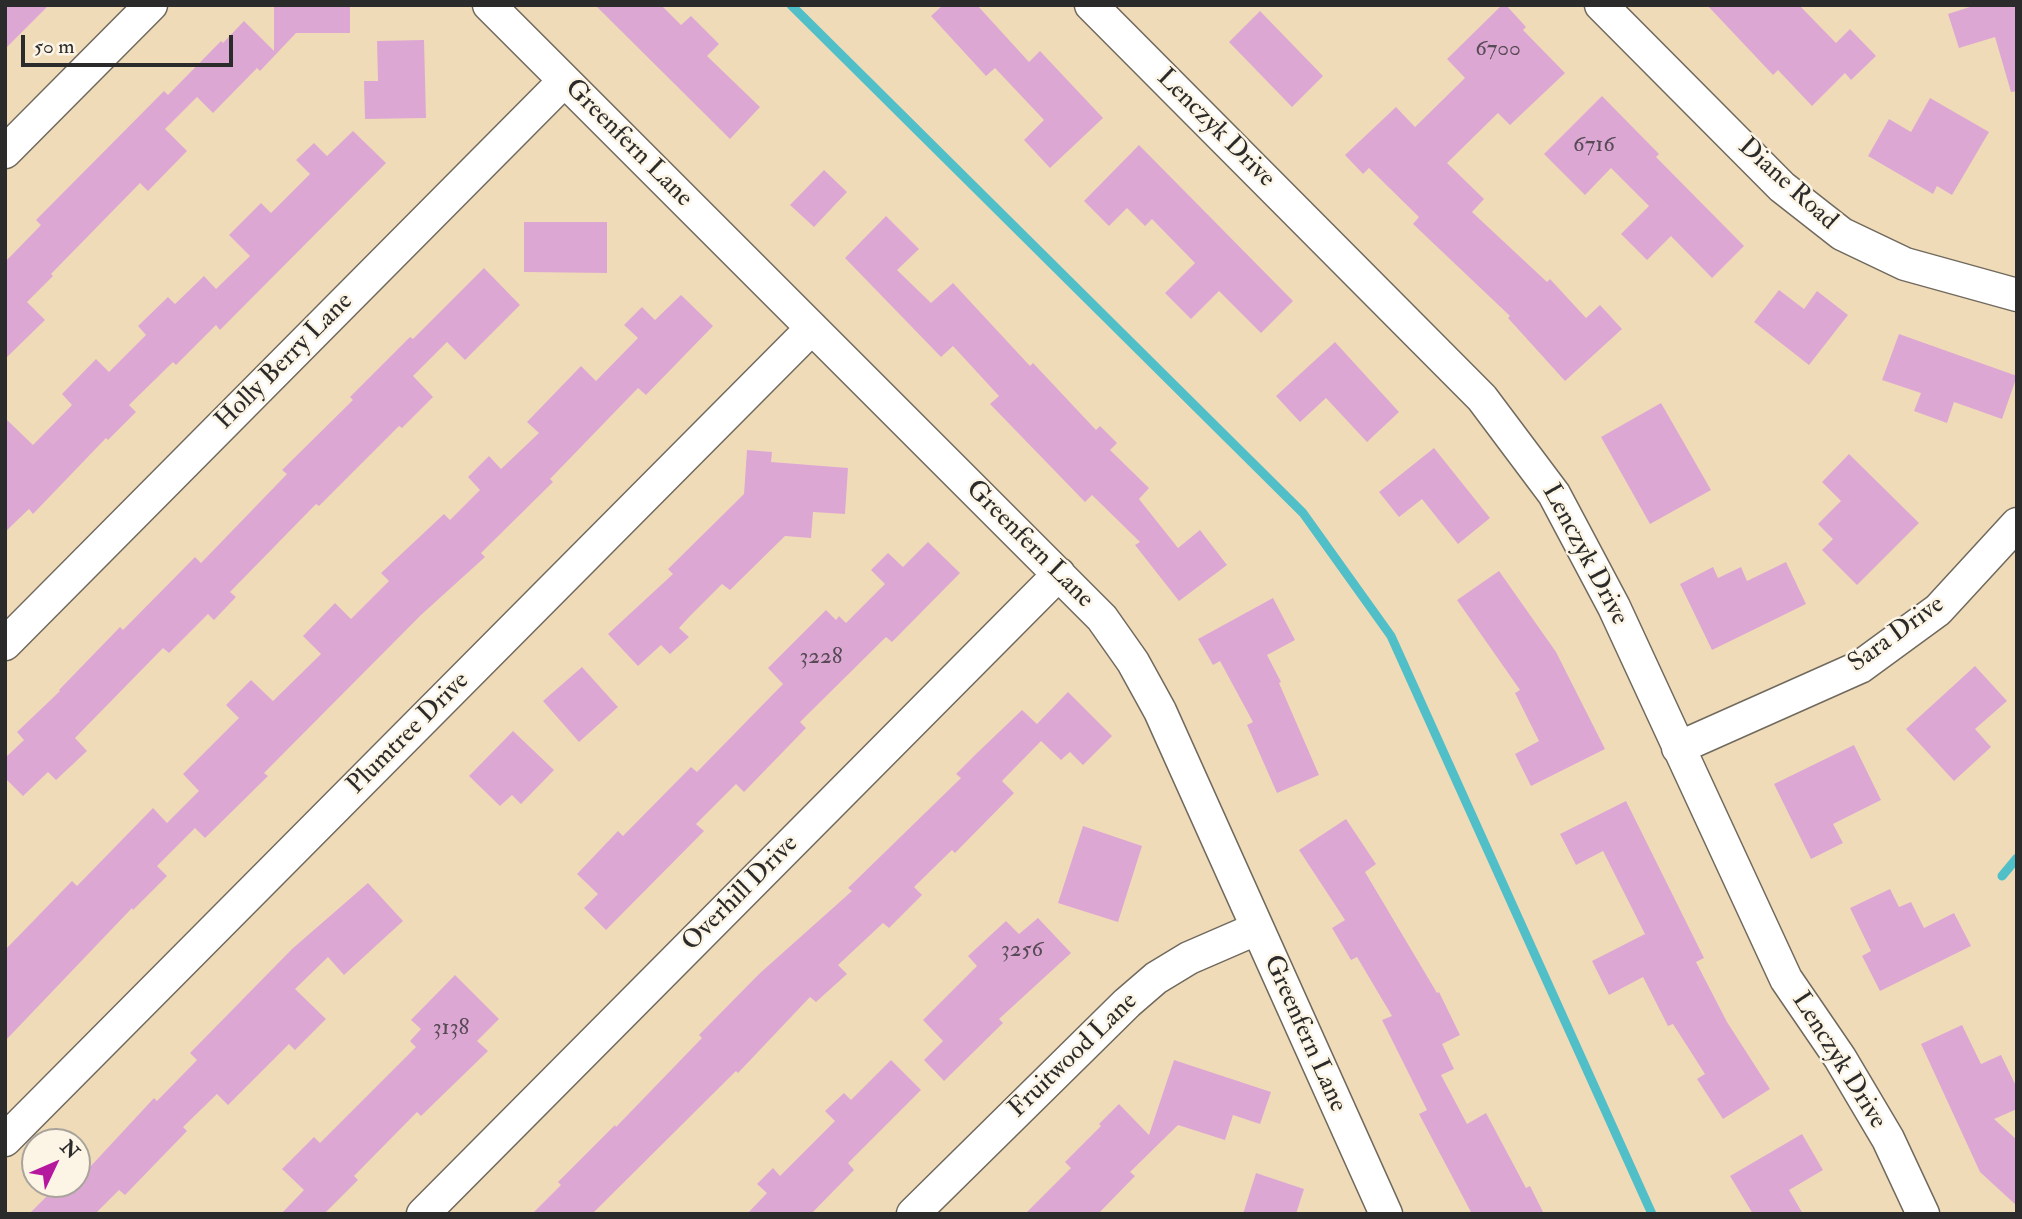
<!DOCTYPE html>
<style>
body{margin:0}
#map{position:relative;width:2022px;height:1219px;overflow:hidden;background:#f0dbb9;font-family:"IM FELL Double Pica",serif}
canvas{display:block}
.frame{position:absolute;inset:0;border:7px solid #2b2b2b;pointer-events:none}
.north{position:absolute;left:21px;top:1128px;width:70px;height:70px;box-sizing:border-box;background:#fcf5e5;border:2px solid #a8a49b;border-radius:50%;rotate:46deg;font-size:19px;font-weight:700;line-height:28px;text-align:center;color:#2b2b2b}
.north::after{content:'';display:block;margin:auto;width:24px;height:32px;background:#b5179e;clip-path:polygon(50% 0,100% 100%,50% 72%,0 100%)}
.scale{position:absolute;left:21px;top:35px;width:212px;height:32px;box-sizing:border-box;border:4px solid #2b2b2b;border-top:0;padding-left:9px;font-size:21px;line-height:24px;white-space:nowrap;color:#2b2b2b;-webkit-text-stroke:5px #fcf5e5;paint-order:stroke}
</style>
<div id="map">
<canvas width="2022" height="1219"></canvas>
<div class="frame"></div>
<div class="north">N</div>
<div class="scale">50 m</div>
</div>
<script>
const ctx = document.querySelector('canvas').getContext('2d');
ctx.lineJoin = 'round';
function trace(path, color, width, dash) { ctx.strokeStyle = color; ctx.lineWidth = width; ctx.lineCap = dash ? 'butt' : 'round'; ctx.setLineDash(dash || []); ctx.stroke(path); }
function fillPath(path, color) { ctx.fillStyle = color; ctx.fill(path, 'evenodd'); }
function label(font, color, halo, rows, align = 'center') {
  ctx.font = font + ' "IM FELL Double Pica",serif'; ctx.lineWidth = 5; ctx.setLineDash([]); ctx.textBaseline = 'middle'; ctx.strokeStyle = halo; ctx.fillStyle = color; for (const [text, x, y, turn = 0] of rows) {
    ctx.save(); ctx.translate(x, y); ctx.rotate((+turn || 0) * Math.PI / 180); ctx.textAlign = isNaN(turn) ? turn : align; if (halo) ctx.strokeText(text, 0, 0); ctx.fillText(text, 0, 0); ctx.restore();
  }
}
trace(new Path2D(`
 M791,5l512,508 88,123 261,578
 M2002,876l15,-18`), '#51bfc7', 9);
fillPath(new Path2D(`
 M5,5h44l-44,44z
 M274,5h76v28h-54l-36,38 -3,-3 -44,45 -16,-16 -32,32 22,22 -39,40 -8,-8 -89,91 2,2 -26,26 18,18 -40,39v-97l36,-37 -5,-5 128,-129 4,4 53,-54 2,2 21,-22 30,30z
 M595,5h66l20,20 10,-9 28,28 -12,12 53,51 -30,32z
 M943,5h34l52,57 11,-11 63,67 -53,50 -26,-28 20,-20 -49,-52 -9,8 -55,-60z
 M1502,5h4l20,22 -3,3 42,43 -55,52 -12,-12 -51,50 37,36 -12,13 75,70 3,-3 36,39 14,-13 22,24 -57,52 -57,-63 2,-2 -97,-92 6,-7 -50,-49 -6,6 -18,-19 51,-48 19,20 50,-49 -18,-19z
 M1707,5h92l37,38 14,-14 26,27 -25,24 -6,-7 -33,33 -34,-36 -5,5z
 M1976,5h41v86l-6,1 -16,-55 -36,11 -11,-34z
 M1260,11l63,65 -31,31 -63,-65z
 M424,40l2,78 -61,1 -1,-38h14l-1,-40z
 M1602,96l57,58 -3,3 88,89 -32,32 -41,-42 -24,24 -26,-26 28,-28 -38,-38 -26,27 -41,-41z
 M1930,98l59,34 -37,63 -15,-9 -4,8 -65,-38 21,-37 22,13z
 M353,131l33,32 -166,167 -4,-5 -40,40 -3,-3 -44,43 7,7 -28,28 -2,-2 -73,76 -4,-5 -24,23v-114l28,27 39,-40 -10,-11 34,-35 13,13 37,-37 -8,-9 30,-29 7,7 29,-28 12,13 34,-33 -21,-21 32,-32 10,10 39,-39 -14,-14 18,-17 13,13z
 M1139,145l154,156 -32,32 -42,-42 -28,28 -26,-26 30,-30 -43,-44 -7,7 -18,-18 -18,18 -25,-25z
 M824,170l23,22 -33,35 -24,-22z
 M886,216l33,33 -22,21 34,33 22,-20 77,83 3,-3 63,67 4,-4 17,17 -7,7 39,38 -10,11 39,49 22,-18 27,35 -48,36 -44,-56 5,-3 -48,-47 -7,7 -95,-98 9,-8 -46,-50 -12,11 -96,-99z
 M524,222h83v51l-83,-1z
 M484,268l36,37 -55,55 -18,-18 -34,34 20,21 -31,31 -3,-2 -80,80 -3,-2 -86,88 6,5 -22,23 -6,-6 -39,39 -6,-5 -88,90 12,13 -31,29 -8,-8 -25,24 -18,-18v-20l19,-18 -7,-8 43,-41 -1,-1 61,-63 3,3 72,-73 6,6 86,-89 -5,-4 71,-70 -3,-3 60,-60 3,2z
 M1779,290l25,19 13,-18 31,24 -39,50 -55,-43z
 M681,295l32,31 -67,69 -8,-7 -88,91 3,3 -72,71 4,4 -64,58 -157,158 4,3 -63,62 -10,-10 -38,38 10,10 -34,34 -1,-2 -127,133v-91l67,-69 5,5 76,-78 14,15 32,-32 -16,-17 56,-56 -13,-13 25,-25 22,21 48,-47 -18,-18 32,-33 16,16 38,-38 -8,-8 63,-59 6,6 30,-30 -12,-13 21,-21 12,13 38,-36 -12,-11 54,-56 15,15 42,-43 -14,-13 18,-18 13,13z
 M1899,334l118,42 -15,43 -48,-17 -7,21 -33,-12 7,-18 -39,-13z
 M1335,342l64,70 -32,30 -41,-44 -26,24 -24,-26z
 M1661,403l50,87 -61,34 -49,-87z
 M1434,448l56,70 -32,26 -36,-45 -23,18 -20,-25z
 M747,450l25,2 -1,10 77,6 -3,46 -32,-2 -2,26 -26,-2 -55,54 -8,-6 -32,32 -11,12 10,9 -19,17 -9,-9 -23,21 -30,-32 65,-60 -5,-5 76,-75z
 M1849,454l70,69 -62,62 -35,-35 11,-11 -15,-15 23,-23 -19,-19z
 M928,542l32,31 -68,69 -6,-5 -86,85 6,6 -62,64 -8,-8 -40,40 8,7 -98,99 -22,-22 14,-14 -21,-20 41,-43 5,5 68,-69 6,5 86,-88 -15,-16 58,-58 10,10 3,-4 7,7 39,-39 -14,-14 17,-17 15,14z
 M1786,562l20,42 -94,46 -32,-66 33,-17 5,11 23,-11 6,14z
 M1499,571l57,81 49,97 -74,37 -16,-32 24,-13 -24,-48 5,-3 -63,-90z
 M1273,598l22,42 -28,15 14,27 -2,1 40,92 -42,18 -30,-68 6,-3 -33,-61 -7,4 -15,-26z
 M1975,666l32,35 -32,28 16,18 -37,34 -48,-52z
 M582,667l36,40 -39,35 -36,-41z
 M1068,692l44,44 -29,29 -13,-13 -9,8 -20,-19 -39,40 12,12 -59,60 -3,-3 -38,37 8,8 -33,33 -6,-5 -45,42 9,9 -31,28 -6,-5 -72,76 -2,-2 -144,143h-60l29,-29 -3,-3 57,-57 1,2 86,-89 -3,-3 60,-61 93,-83 -4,-3 113,-110 -5,-4 19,-19 47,-45 15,14z
 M513,731l41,39 -33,34 -9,-9 -12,11 -31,-30z
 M1854,745l27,55 -48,24 10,19 -32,16 -37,-75z
 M1626,801l78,157 -8,4 31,60 43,67 -47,30 -26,-40 8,-5 -32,-50 -5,2 -25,-49 -34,18 -17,-34 53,-27 -42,-83 -27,14 -16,-31z
 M1346,819l30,45 -11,8 72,121 2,-1 21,43 -18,9 12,25 -13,6 26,49 19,-11 40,75 4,-2 14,28h-72l-53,-100 8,-4 -45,-90 10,-4 -35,-59 -6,3 -19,-32 13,-8 -46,-70z
 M1083,826l59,20 -24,76 -60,-19z
 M368,883l35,38 -59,54 -16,-18 -33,32 31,30 -31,31 -6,-6 -61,61 -11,-11 -34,33 4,4 -62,64 -6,-5 -24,24h-66l30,-30h18v-3l77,-83 3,3 40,-41 -7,-7 102,-104z
 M1890,889l9,18 12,-5 13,26 30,-15 17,33 -91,45 -18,-35 9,-5 -21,-43z
 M1038,918l33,35 -72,66 4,4 -59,58 -20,-21 19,-19 -20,-21 54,-54 -9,-10 38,-35 13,13z
 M455,975l44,44 -22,22 11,10 -67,65 -4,-4 -63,64 4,4 -34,34h-43l23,-24 -22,-21 32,-32 6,6 96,-96 -6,-6 11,-12 -10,-9z
 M1962,1025l19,39 20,-9 16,33v21l-23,10 23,21v66l-37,-34 -59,-128z
 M891,1060l30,30 -73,73 6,7 -43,44h-64l20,-21 -10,-9 16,-16 7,8 55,-55 -10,-10 19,-18 7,7z
 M1174,1060l97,32 -11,32 -27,-9 -8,25 -47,-15 -48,47 5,4 -37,38h-73l46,-46 -6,-6 36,-36 -2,-2 20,-20 30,31z
 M1802,1134l21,36 -34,20 14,24h-50l-23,-38z
 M1256,1173l48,16 -8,25h-53z`), '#dca8d3');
const street = new Path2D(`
 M489,5l613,613 31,44 27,49 226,503
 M1091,5l391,393 72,96 60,113 172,372 54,79 48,81 35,75
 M1601,5l181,182 60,47 63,30 112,31
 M5,152l146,-147
 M5,644l559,-563
 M1678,748l182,-81 78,-57 79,-86
 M5,1140l807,-812
 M423,1214l636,-640
 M913,1214l214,-211 29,-25 33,-20 67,-29`);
trace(street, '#70695d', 35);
trace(street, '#fff', 32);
label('23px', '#574a55', null, [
 ["6700",1498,50],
 ["6716",1594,146],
 ["3228",821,658],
 ["3256",1022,951],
 ["3138",451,1029]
]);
label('26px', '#2b2b2b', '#fcf5e5', [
 ["Lenczyk Drive",1215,129,45],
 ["Greenfern Lane",628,144,45],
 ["Diane Road",1787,185,42],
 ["Holly Berry Lane",285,362,-45],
 ["Greenfern Lane",1029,545,45],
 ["Lenczyk Drive",1584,555,62],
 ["Sara Drive",1897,635,-36],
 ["Plumtree Drive",409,734,-45],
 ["Overhill Drive",741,894,-45],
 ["Greenfern Lane",1304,1034,66],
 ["Fruitwood Lane",1074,1056,-44],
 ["Lenczyk Drive",1838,1061,58]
]);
</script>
